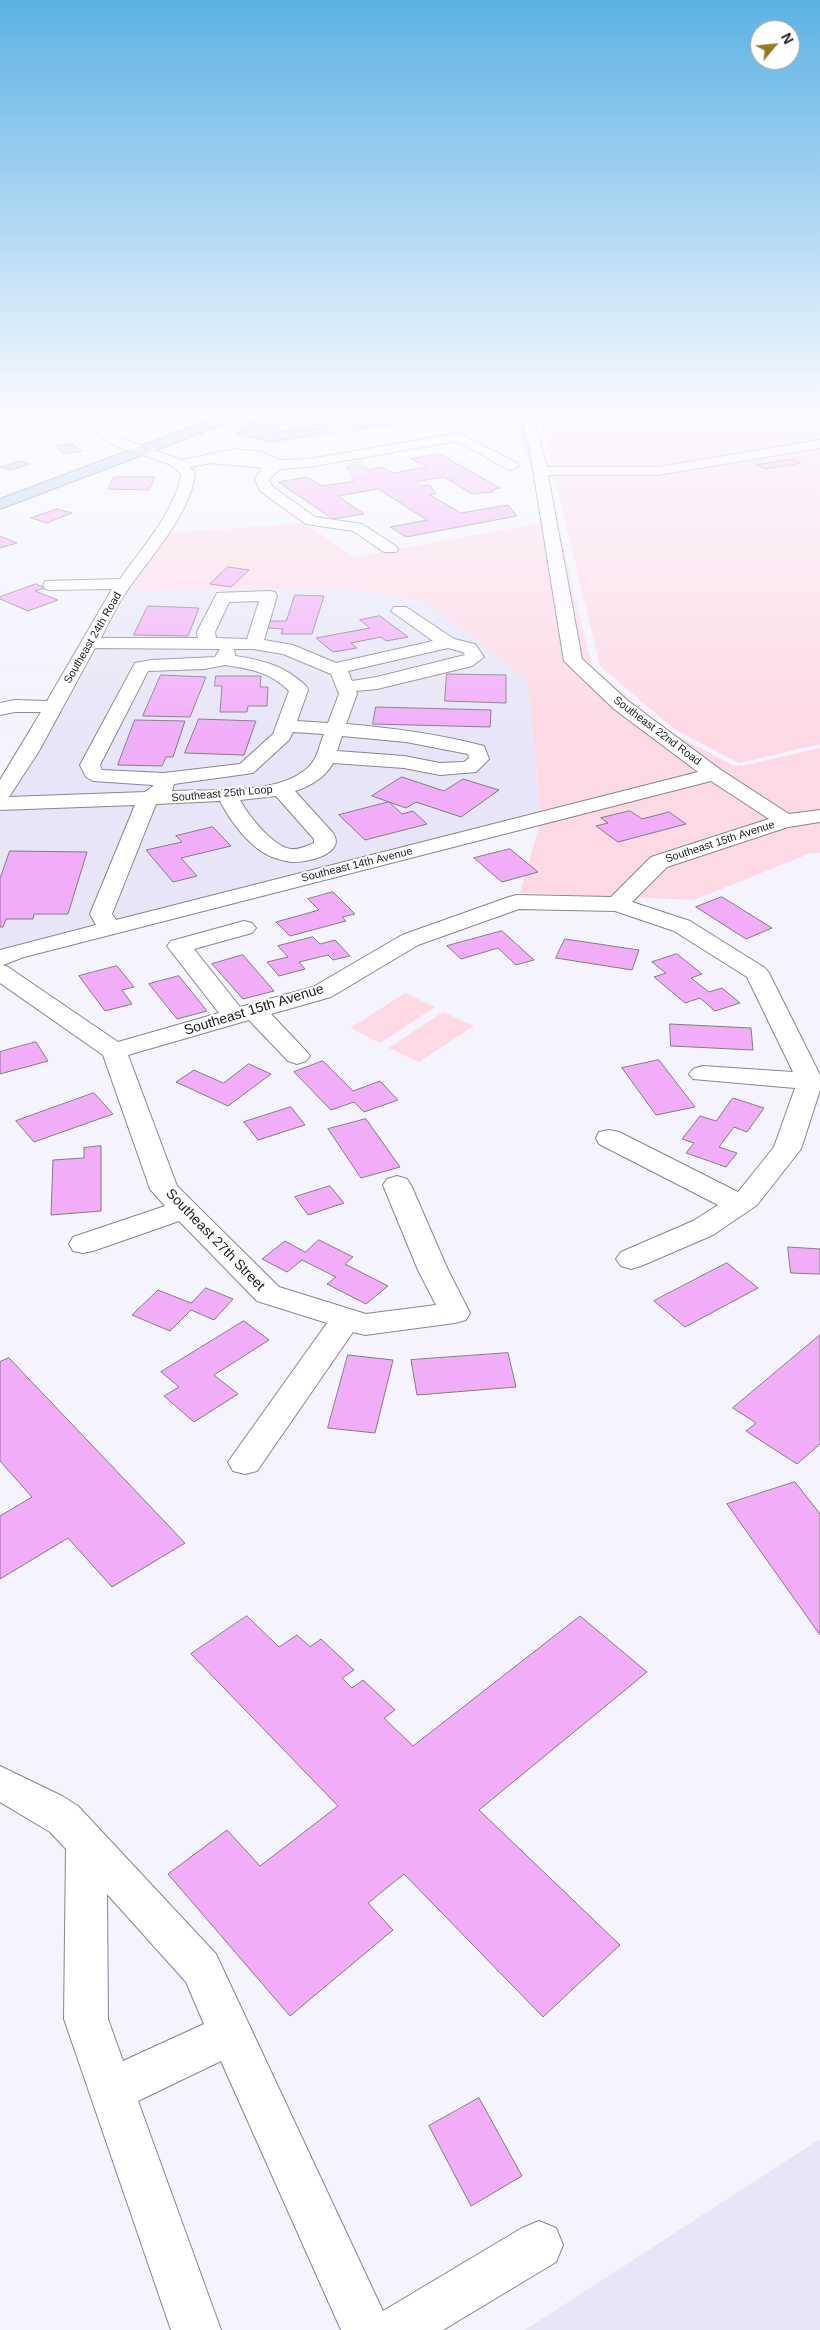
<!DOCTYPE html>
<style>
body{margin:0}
#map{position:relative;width:820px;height:2330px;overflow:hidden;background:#f4f3fe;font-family:Arial,sans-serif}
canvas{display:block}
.north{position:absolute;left:750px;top:20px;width:50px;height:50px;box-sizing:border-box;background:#fff;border:1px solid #a4a3a5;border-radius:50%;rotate:62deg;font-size:14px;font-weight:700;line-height:20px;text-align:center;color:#1b1a1e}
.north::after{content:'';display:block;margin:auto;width:18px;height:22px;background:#947b23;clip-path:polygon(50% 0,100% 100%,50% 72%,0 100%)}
</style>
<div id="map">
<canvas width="820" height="2330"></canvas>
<div class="north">N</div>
</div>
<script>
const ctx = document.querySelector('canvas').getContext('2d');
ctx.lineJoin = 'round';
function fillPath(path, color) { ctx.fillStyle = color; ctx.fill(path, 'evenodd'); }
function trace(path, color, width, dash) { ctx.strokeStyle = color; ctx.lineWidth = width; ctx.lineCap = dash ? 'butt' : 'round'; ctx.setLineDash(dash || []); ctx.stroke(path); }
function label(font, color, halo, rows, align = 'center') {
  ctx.font = font + ' Arial,sans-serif'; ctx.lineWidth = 4; ctx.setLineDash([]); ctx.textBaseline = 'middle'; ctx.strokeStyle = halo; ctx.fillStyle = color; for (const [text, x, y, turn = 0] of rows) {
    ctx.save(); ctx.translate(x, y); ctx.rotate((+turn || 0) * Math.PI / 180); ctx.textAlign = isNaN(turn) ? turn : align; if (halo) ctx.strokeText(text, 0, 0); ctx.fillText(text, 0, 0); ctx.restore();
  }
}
fillPath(new Path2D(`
 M274,410h224l-224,34 -52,-14z
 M331,587l92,13 105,80 13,139 -541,137v-143l40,-62 89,-160z
 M820,2139v191h-295z`), '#e7e5f7');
fillPath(new Path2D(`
 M507,410h15l15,9 -1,5 34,154 22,88 74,64 66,35 11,1 77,-18v105h-9l-117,47 -174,-7 21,-74 -13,-139 -105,-80 -92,-13 -202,4 40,-58 135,-10 50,34 198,-36 -40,-103 -40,-2z
 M529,410h291v334l-81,19 -65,-34 -74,-63 -58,-242 2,-5z
 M405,993l30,14 -55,36 -29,-15z
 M443,1012l31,14 -55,36 -30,-14z`), '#fdd9e5');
const building = new Path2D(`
 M319,410h32l-23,8 9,2 -15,6 -28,-7z
 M409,410h73l-124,19 -14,-9z
 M262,418l20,6 -15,5 7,4 34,-6 7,2 9,-1 7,4 -61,10 -34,-9 14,-5 -6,-3z
 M72,444l10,7 -18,3 -9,-8z
 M440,454l60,34 -9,2 2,2 -21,2 -28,-17 -29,5 6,4 9,-1 6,9 -6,1 31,18 47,-8 9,11 -111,21 -16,-10 37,-7 -49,-31 -40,7 26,18 -31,5 -55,-37 29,-5 15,9 33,-5 -8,-15 13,-2 9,6 13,-3 11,6 34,-6 -16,-8z
 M794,459l7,4 -36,6 -8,-4z
 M20,461l10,3 -19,6 -10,-3z
 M114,477h41l-6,13 -41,-1z
 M57,509l15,4 -25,10 -16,-5z
 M0,536l17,7 -17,5z
 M228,567l21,3 -18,17 -21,-3z
 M36,584l9,4 -10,3 23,9 -30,11 -28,-12v-2z
 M295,595l29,1 -12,38h-31l2,-5 -16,-1 3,-7h16z
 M148,606l51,2 -11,28 -54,-1z
 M380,616l28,21 -22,4 -5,-4 -30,6 6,5 -24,4 -17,-14 54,-10 -10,-8z
 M447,674l59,1v28l-61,-2z
 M161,675l45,2 -16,40 -47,-1z
 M216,676h45l-1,11h8l-1,19h-19l-1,6h-27l2,-26h-7z
 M376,707l115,3 -1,17 -117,-3z
 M199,719l57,2 -12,34 -59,-2z
 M135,720l50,1 -12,36h-7l-4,9 -44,-1z
 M402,777l42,14 19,-12 36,11 -38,27 -45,-15 -10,6 -34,-12z
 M389,802l13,12 11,-3 14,13 -62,16 -26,-25z
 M630,811l12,8 27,-7 17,12 -68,18 -22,-16 12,-3 -7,-5z
 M213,827l18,19 -50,12 16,18 -24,6 -27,-32 36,-8 -6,-6z
 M510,849l28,23 -36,10 -28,-24z
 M10,851l77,1 -19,62h-34l-1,5h-27l-3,8h-3v-48z
 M333,892l22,22 -13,3 4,4 -56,15 -14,-14 43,-12 -11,-11z
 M722,897l50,31 -26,11 -50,-32z
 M502,931l32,29 -18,5 -18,-17 -37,11 -14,-13z
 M313,937l7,7 15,-4 15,16 -17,4 -5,-5 -29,7 6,7 -26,7 -12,-14 21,-5 -10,-11z
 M565,939l74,11 -7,20 -76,-12z
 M677,954l25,20 -11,4 18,14 13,-4 18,15 -25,8 -15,-13 -15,5 -31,-26 12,-4 -14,-11z
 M243,955l31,36 -31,8 -31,-35z
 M117,966l17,21 -12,3 10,14 -27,7 -26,-35z
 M179,976l28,35 -30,8 -28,-35z
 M670,1024l81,4 2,22 -82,-4z
 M36,1042l12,19 -48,13v-22z
 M659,1060l36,47 -39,8 -34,-47z
 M323,1061l30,30 27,-10 18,19 -34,12 -10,-10 -23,8 -37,-38z
 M249,1064l22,10 -43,32 -52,-24 18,-12 29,13z
 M94,1093l19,21 -79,28 -18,-21z
 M733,1098l31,10 -17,24 -13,-5 -15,20 18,6 -11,14 -40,-14 8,-10 -12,-4 18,-23 16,5z
 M291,1107l14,18 -47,15 -14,-18z
 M366,1119l34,48 -39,11 -33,-49z
 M101,1146v65l-50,4 2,-55 31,-2v-10z
 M330,1186l14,17 -36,12 -13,-18z
 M319,1240l34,17 -8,7 43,22 -22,18 -39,-20 9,-7 -34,-17 -15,12 -25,-13 23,-18 20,11z
 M788,1247l32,2v25l-29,-1z
 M727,1263l31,25 -73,39 -31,-26z
 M206,1288l27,11 -19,21 -23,-10 -21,21 -38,-16 26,-25 33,13z
 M244,1321l25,19 -55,35 24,19 -44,28 -30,-26 15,-9 -18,-15z
 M820,1335v109l-23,20 -51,-33 10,-8 -23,-15z
 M508,1353l8,34 -99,8 -6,-35z
 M348,1355l45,5 -18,73 -47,-5z
 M9,1358l176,185 -73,44 -44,-49 -68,41v-63l32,-19 -32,-36v-99z
 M795,1482l25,32v121l-93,-131z
 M247,1616l32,31 18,-12 13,12 11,-8 33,31 -12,8 10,10 11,-8 32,30 -11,8 29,28 167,-130 67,56 -168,138 141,135 -77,72 -139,-143 -36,29 25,27 -103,86 -122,-142 59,-44 33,36 78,-60 -147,-152z
 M479,2098l43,78 -51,30 -42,-80z`);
fillPath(building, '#f2adf9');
trace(building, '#837c84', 1);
trace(new Path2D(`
 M349,470l15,-3`), '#d3d2dc', 15, [15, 8]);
const minor = new Path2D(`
 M68,410h16l37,28 61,22 53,-11 26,3 19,8 29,-1 150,-26 58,30 2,3 -7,4 -5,-1 -50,-28 -148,26 -29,2 -11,10 3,7 43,31 47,7 34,22 2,3 -2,3h-12l-31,-21 -47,-7 -46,-33 -5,-12 7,-11 -50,-5 -22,4 5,6c-4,43 -50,89 -72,124 -8,13 -15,27 -22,41h97l-1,-6 20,-39 52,-2 6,1 2,4 -13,44 29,5 43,18 97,-22 -42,-30 3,-4h12l48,32 21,5 9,13 -12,9 -95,23 -21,2 1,3 -11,30c47,4 92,10 138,22l5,13 -13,13 -36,3 -36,-7 -71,-5c-7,14 -24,24 -38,28l38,42c14,21 -27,30 -42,29 -6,-1 -13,-3 -19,-5 -22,-9 -41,-35 -52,-56l-64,3 -44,110 4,6 582,-148 -84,-63 -50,-48 -34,-210 -8,-31 -15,-10h17l9,5 14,52h111l162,-27v8l-162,27h-110l34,184 46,42 93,69 68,44 31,-4v12l-32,5 -121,40 -35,35 58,19 75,47 4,5 51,102v15l-19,59 -44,56 -44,30 -72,31 -10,3 -10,-3 -5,-7 5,-7 72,-31 25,-16 -119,-61 -3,-6 3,-6 10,-2 10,2 119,60 36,-45 21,-59 -102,-9 -4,-5 4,-5 9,-3 91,6 -46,-95 -73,-46 -59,-20 -96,-2 -101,36 -87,52 -60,17 35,37 4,5 -4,5 -9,3 -9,-3 -39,-41 -121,35 49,131 102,101 87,27 70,-9 -18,-35 -35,-85 4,-6 10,-3 10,3 4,6 37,85 22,43 -4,7 -11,3 -90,12 -12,-3 -96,139 -12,3 -12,-3 -5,-9 99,-139 -70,-22 -78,-80 -86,30 -10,2 -10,-2 -4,-7 4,-7 92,-31 -15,-17 -47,-134 -103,-72v-33l96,-25 -6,-11 45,-109 -135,5v-30l41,-68h-26l-15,3v-12l15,-3 32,1 65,-112 -61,1 -6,-1 -2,-4 2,-4 75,-2c20,-28 57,-71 61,-105l-10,-9 -60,-21zM259,601l-12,38 -31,-1 -1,-6 14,-30zM95,648l125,1 -5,8 -63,3 -17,3 -55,102 6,12 7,4 60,4v1l-8,6 -136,5 30,-46zM448,648l15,4 2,3 -88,22 -25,4 -4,-10zM234,649h19l30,5 48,20 8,20 -11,29 -31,-2 11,-31 -2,-4c-21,-20 -43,-26 -71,-30zM225,665c26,4 45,7 64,26l-16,43 -33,30 -76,9 -62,-3 -2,-5 48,-94 56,-2zM293,732l31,2c-4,9 -6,22 -12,29 -26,33 -101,26 -140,28l2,-7 79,-11 36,-33zM342,736l64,6 62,12 1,4 -5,4 -24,1 -36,-7 -67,-5zM711,781l58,38 -118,38 -40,40 -94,-2 -8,2 -107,38 -89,52 -73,20 -46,-58 58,-16 4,-5 -4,-5 -8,-2 -73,20 -4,5 52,67 -101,29 -110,-75 -5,-2 21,-8zM276,796l38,43v4c-7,3 -15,7 -23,6 -18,-2 -43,-34 -51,-49z
 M247,410h59c-9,10 -50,10 -59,0z
 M0,1766l62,30 16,10 138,148 167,357 139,-83 17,-7 17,7 7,17 -7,17 -113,68h-102l-120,-269 -83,40 83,229h-50l-107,-311 2,-170 -16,-17 -50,-30zM107,1894l79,88 18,42 -81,37 -15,-42z`);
const major = new Path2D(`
 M236,410h19l-2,3 -253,96v-10z`);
trace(minor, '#878690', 2);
trace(major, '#5773a1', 2);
fillPath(minor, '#fff');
fillPath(major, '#adc8f1');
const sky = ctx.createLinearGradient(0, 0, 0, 736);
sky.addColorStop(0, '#5bb2e4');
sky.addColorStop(0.56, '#fafaff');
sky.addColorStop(1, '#fafaff00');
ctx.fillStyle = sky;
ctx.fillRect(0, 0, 820, 736);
label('11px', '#1b1a1e', '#fff', [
 ["Southeast 24th Road",93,638,-60],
 ["Southeast 22nd Road",657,731,37],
 ["Southeast 25th Loop",222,794,-5],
 ["Southeast 15th Avenue",720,842,-18],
 ["Southeast 14th Avenue",357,865,-14]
]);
label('14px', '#1b1a1e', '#fff', [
 ["Southeast 15th Avenue",254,1010,-17],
 ["Southeast 27th Street",215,1240,46]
]);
</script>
